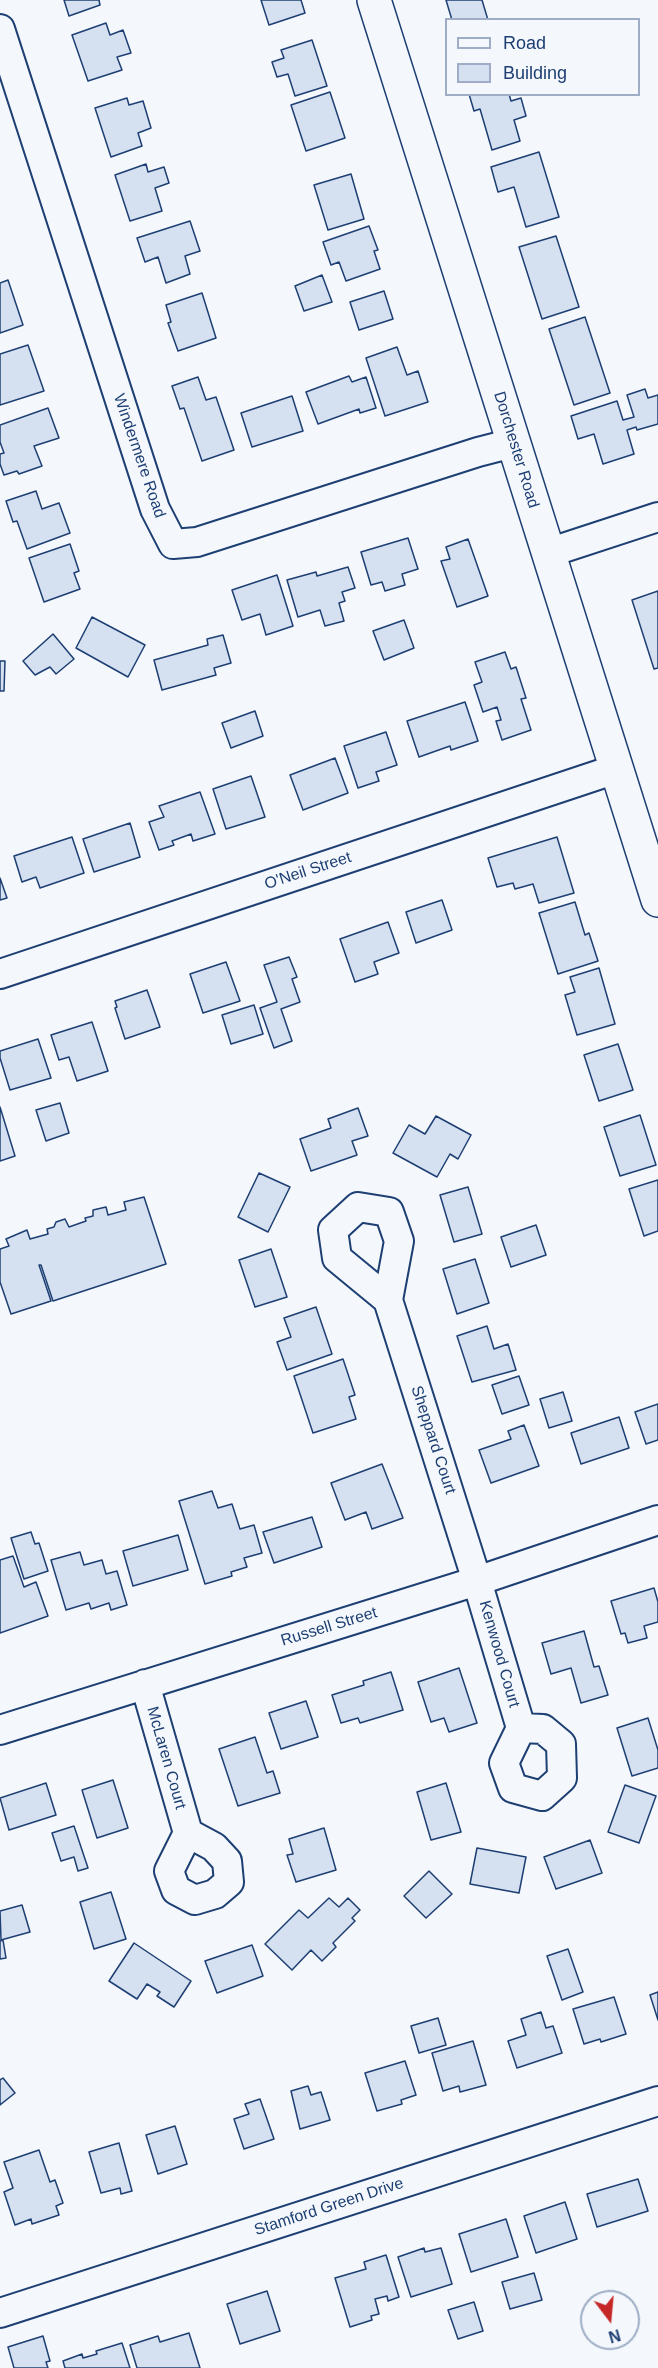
<!DOCTYPE html>
<style>
body{margin:0}
#map{position:relative;width:658px;height:2368px;overflow:hidden;background:#f4f7fb;font-family:Arial,sans-serif}
canvas{display:block}
.legend{position:absolute;left:445px;top:18px;width:195px;height:78px;box-sizing:border-box;background:#f4f7fb;border:2px solid #9eadc5;margin:0;padding:8px 10px;list-style:none;font-size:18px;color:#1d3f73}
.legend li{display:flex;align-items:center;gap:12px;height:30px}
.legend b{width:30px;border:2px solid #9eadc5}
.north{position:absolute;left:580px;top:2290px;width:60px;height:60px;box-sizing:border-box;background:#f4f7fb;border:2px solid #9eadc5;border-radius:50%;rotate:164deg;font-size:16px;font-weight:700;line-height:24px;text-align:center;color:#1d3f73}
.north::after{content:'';display:block;margin:auto;width:21px;height:27px;background:#c62828;clip-path:polygon(50% 0,100% 100%,50% 72%,0 100%)}
</style>
<div id="map">
<canvas width="658" height="2368"></canvas>
<ul class="legend">
<li><b style="height:8px;background:#f4f7fb"></b>Road</li>
<li><b style="height:16px;background:#d5e0f0"></b>Building</li>
</ul>
<div class="north">N</div>
</div>
<script>
const ctx = document.querySelector('canvas').getContext('2d');
ctx.lineJoin = 'round';
function fillPath(path, color) { ctx.fillStyle = color; ctx.fill(path, 'evenodd'); }
function trace(path, color, width, dash) { ctx.strokeStyle = color; ctx.lineWidth = width; ctx.lineCap = dash ? 'butt' : 'round'; ctx.setLineDash(dash || []); ctx.stroke(path); }
function label(font, color, halo, rows, align = 'center') {
  ctx.font = font + ' Arial,sans-serif'; ctx.lineWidth = 4.5; ctx.setLineDash([]); ctx.textBaseline = 'middle'; ctx.strokeStyle = halo; ctx.fillStyle = color; for (const [text, x, y, turn = 0] of rows) {
    ctx.save(); ctx.translate(x, y); ctx.rotate((+turn || 0) * Math.PI / 180); ctx.textAlign = isNaN(turn) ? turn : align; if (halo) ctx.strokeText(text, 0, 0); ctx.fillText(text, 0, 0); ctx.restore();
  }
}
const building = new Path2D(`
 M64,0h35l1,5 -31,11z
 M261,0h40l4,13 -36,12z
 M446,0h36l6,20h-36z
 M106,23l4,12 13,-5 8,23 -14,4 5,13 -34,11 -16,-46z
 M312,40l15,46 -32,10 -7,-22 -11,3 -5,-15 12,-4 -3,-8z
 M330,92l15,46 -39,13 -15,-46z
 M469,94h40l2,7 10,-3 5,18 -12,4 6,21 -28,9 -12,-41 -6,2z
 M127,98l2,7 14,-4 8,27 -13,5 4,13 -31,11 -16,-49z
 M539,152l20,65 -33,10 -12,-40 -16,5 -7,-25z
 M146,164l2,8 16,-5 5,16 -14,5 7,23 -32,10 -15,-46z
 M351,174l13,45 -36,11 -14,-45z
 M190,221l10,30 -15,5 5,18 -24,9 -8,-26 -13,5 -8,-24z
 M369,226l9,24 -4,1 6,18 -34,12 -7,-19 -8,3 -8,-23z
 M556,236l23,71 -37,12 -23,-72z
 M322,275l10,27 -28,9 -9,-25z
 M8,280l15,45 -23,8v-50z
 M384,291l9,28 -34,11 -9,-28z
 M202,293l14,45 -38,13 -10,-28 3,-1 -5,-17z
 M585,317l25,76 -36,12 -25,-76z
 M28,345l16,46 -44,14v-51z
 M397,347l10,28 11,-4 10,31 -43,14 -19,-58z
 M349,376l3,6 14,-5 10,31 -16,5 -1,-4 -41,15 -12,-32z
 M198,377l8,23 10,-3 18,53 -32,11 -18,-53 -4,1 -8,-23z
 M645,389l3,9 10,-3v29l-21,6 -1,-3 -9,3 7,24 -31,10 -9,-30 -16,5 -7,-23 46,-15 6,19 11,-3 -7,-22z
 M292,396l11,35 -51,16 -11,-34z
 M48,408l11,30 -25,8 8,20 -23,8 -2,-3 -13,4 -4,-11v-10l4,-1 -4,-11v-17z
 M36,491l6,18 17,-6 11,30 -43,16 -10,-28 -4,1 -7,-21z
 M408,538l10,31 -16,5 3,11 -20,6 -3,-9 -11,3 -10,-33z
 M468,539l20,57 -31,11 -16,-46 9,-2 -4,-12z
 M70,544l9,27 -5,2 6,16 -36,13 -15,-44z
 M348,567l7,21 -13,4 3,9 -6,2 5,18 -19,5 -5,-16 -22,7 -11,-37 29,-8 1,4z
 M277,575l16,51 -27,9 -6,-21 -18,6 -10,-30z
 M658,591v77l-4,1 -22,-69z
 M92,617l53,28 -17,32 -52,-29z
 M404,620l10,28 -30,12 -11,-29z
 M53,634l21,25 -18,15 -6,-7 -15,8 -12,-14z
 M223,635l8,28 -17,5 2,7 -54,15 -8,-30 54,-15 -1,-6z
 M505,652l6,17 5,-2 10,31 -5,1 10,31 -29,10 -6,-19 5,-1 -4,-13 -14,5 -9,-27 8,-3 -7,-20z
 M0,661h5l-1,30h-4z
 M465,702l13,39 -27,9 -1,-4 -31,11 -12,-36z
 M255,711l8,25 -32,12 -9,-25z
 M386,732l11,33 -21,7 3,9 -21,7 -14,-42z
 M335,758l13,35 -45,17 -13,-35z
 M251,776l14,41 -39,12 -13,-40z
 M200,792l15,42 -22,7 -2,-7 -19,7 2,4 -15,5 -10,-28 15,-5 -5,-11z
 M130,823l10,34 -46,15 -11,-33z
 M72,837l12,36 -44,15 -4,-11 -14,5 -8,-26z
 M557,837l17,56 -35,10 -6,-19 -18,5 -2,-6 -16,4 -9,-29z
 M0,878l7,20 -7,2z
 M442,900l10,30 -36,13 -10,-31z
 M575,902l10,33 4,-2 9,28 -40,13 -19,-61z
 M388,922l11,31 -25,9 4,12 -23,8 -15,-43z
 M289,957l8,20 -5,2 8,23 -19,7 11,32 -18,7 -14,-40 17,-6 -13,-37z
 M226,962l14,39 -37,12 -13,-39z
 M599,968l16,56 -38,11 -12,-40 10,-3 -5,-15z
 M147,990l13,37 -35,12 -10,-31 2,-1 -2,-6z
 M254,1005l9,29 -32,10 -9,-29z
 M92,1022l16,49 -31,10 -8,-24 -10,3 -8,-25z
 M38,1039l13,39 -41,12 -10,-32v-7z
 M618,1044l15,46 -34,11 -15,-46z
 M60,1103l9,30 -23,8 -10,-31z
 M0,1107l15,49 -15,5z
 M358,1108l10,28 -16,5 5,14 -46,16 -11,-32 31,-11 -3,-9z
 M640,1115l16,50 -36,11 -16,-49z
 M436,1116l35,19 -13,24 -8,-5 -13,23 -44,-24 16,-28 16,9z
 M259,1173l31,14 -22,45 -30,-15z
 M658,1180v51l-14,5 -15,-47z
 M468,1187l14,47 -28,8 -14,-47z
 M144,1197l22,67 -113,37 -12,-36h-2l12,36 -40,13 -11,-32v-33l9,-3 -3,-7 21,-9 3,9 18,-5 -1,-5 7,-2 2,-5 9,-3 4,8 17,-6 -1,-3 8,-2v-6l13,-3 2,8 18,-5 -2,-8z
 M536,1225l10,30 -35,12 -10,-30z
 M271,1249l16,48 -32,10 -16,-47z
 M475,1259l14,44 -32,11 -14,-45z
 M316,1307l16,47 -45,16 -10,-28 14,-5 -7,-19z
 M487,1326l7,23 14,-5 8,26 -44,12 -15,-46z
 M343,1359l12,36 -6,2 7,22 -43,14 -19,-57z
 M519,1376l10,29 -27,9 -10,-29z
 M563,1392l9,29 -23,7 -9,-29z
 M658,1404v36l-12,4 -11,-32z
 M619,1417l10,31 -48,16 -10,-31z
 M524,1425l15,41 -48,17 -12,-33 32,-11 -3,-8z
 M382,1464l21,54 -31,11 -6,-17 -21,8 -14,-37z
 M212,1491l6,17 14,-4 8,25 14,-4 8,28 -18,5 3,9 -16,5 1,4 -27,8 -26,-83z
 M312,1517l10,30 -48,16 -11,-31z
 M31,1532l4,12 4,-1 9,28 -24,8 -13,-41z
 M178,1535l10,35 -55,16 -10,-35z
 M80,1552l4,13 18,-5 4,14 11,-3 10,34 -16,5 -2,-7 -18,6 -2,-6 -23,7 -15,-50z
 M13,1556l11,31 12,-5 12,34 -48,17v-73z
 M654,1588l4,14v20l-14,4 3,12 -19,5 -3,-10 -4,1 -10,-33z
 M584,1631l10,36 5,-1 9,29 -27,8 -10,-35 -20,6 -9,-31z
 M459,1668l18,55 -28,9 -5,-14 -13,4 -13,-40z
 M391,1672l12,38 -43,13 -2,-5 -17,5 -9,-28 32,-10 -1,-4z
 M306,1701l12,36 -37,12 -12,-36z
 M648,1718l10,32v18l-26,8 -15,-48z
 M255,1737l12,36 6,-2 7,22 -42,13 -19,-57z
 M113,1780l15,48 -31,10 -15,-48z
 M46,1783l10,32 -47,15 -9,-32z
 M446,1783l15,49 -30,8 -14,-48z
 M625,1785l31,11 -17,47 -31,-11z
 M74,1826l14,42 -10,3 -4,-14 -13,4 -9,-28z
 M324,1828l12,42 -40,12 -9,-27 6,-1 -4,-15z
 M590,1840l12,33 -46,16 -12,-32z
 M477,1848l49,9 -7,36 -49,-9z
 M429,1871l23,23 -26,24 -22,-22z
 M111,1892l15,47 -32,10 -14,-47z
 M329,1898l10,9 9,-9 12,12 -8,8 3,3 -22,22 3,4 -14,14 -11,-11 -19,20 -27,-26 34,-34 9,8z
 M22,1905l8,27 -29,8 -1,-29z
 M3,1940l3,18 -6,1v-18z
 M134,1943l57,38 -17,26 -17,-11 3,-4 -13,-8 -10,15 -28,-18z
 M252,1945l11,31 -46,17 -12,-32z
 M568,1949l15,43 -21,8 -15,-44z
 M658,1992v28l-8,-25z
 M614,1997l12,37 -25,8 -1,-3 -16,5 -11,-35z
 M541,2012l5,16 7,-2 9,27 -45,15 -9,-27 18,-6 -5,-16z
 M438,2018l8,27 -27,8 -8,-27z
 M473,2041l13,44 -26,7 -1,-6 -16,5 -11,-38z
 M405,2061l11,34 -15,5 1,4 -25,7 -12,-38z
 M3,2078l12,15 -15,12v-25z
 M308,2086l3,9 10,-3 9,28 -30,9 -9,-38z
 M260,2099l14,40 -30,10 -10,-30 15,-5 -4,-10z
 M175,2126l12,38 -29,10 -12,-39z
 M119,2143l13,48 -11,3 -1,-6 -19,5 -12,-41z
 M39,2150l11,32 5,-2 8,23 -7,3 3,9 -27,9 -1,-5 -16,6 -11,-33 9,-4 -9,-26z
 M638,2179l10,32 -51,16 -10,-33z
 M565,2202l12,37 -41,14 -12,-37z
 M506,2219l12,38 -47,15 -12,-38z
 M424,2248l1,4 16,-4 11,36 -41,13 -13,-40z
 M386,2255l13,42 -11,4 -1,-5 -12,3 4,15 -8,2 1,4 -22,7 -15,-49 31,-9 -2,-7z
 M534,2273l8,27 -32,9 -8,-27z
 M267,2291l13,40 -40,13 -13,-40z
 M474,2302l9,29 -25,8 -10,-29z
 M189,2333l11,35h-63l-7,-23 28,-9 2,6z
 M43,2336l7,25 -4,1 2,6h-34l-6,-21z
 M122,2343l8,25h-65l-2,-7 19,-7 1,4 14,-4 -1,-3z`);
fillPath(building, '#d5e0f0');
trace(building, '#1d3f73', 1.5);
const minor = new Path2D(`
 M0,29l155,480 18,35 24,-2 281,-90 35,-9
 M548,553l110,-36
 M0,974l616,-205
 M388,1300l-51,-42 -4,-28 25,-23 31,5 10,29 -11,59 89,281 44,147 -17,35 9,25 29,8 20,-18 -1,-34 -18,-15 -22,-1
 M145,1684l43,149 -19,38 7,19 19,10 20,-6 14,-12 -2,-21 -13,-14 -26,-14
 M0,1730l477,-149 181,-61
 M0,2313l658,-212`);
const major = new Path2D(`
 M374,0l284,900`);
trace(minor, '#1d3f73', 32);
trace(major, '#1d3f73', 36);
trace(minor, '#f4f7fb', 28);
trace(major, '#f4f7fb', 33);
label('16px', '#1d3f73', '#f4f7fb', [
 ["Dorchester Road",516,450,73],
 ["Windermere Road",139,456,71],
 ["O'Neil Street",308,871,-18],
 ["Sheppard Court",433,1440,72],
 ["Russell Street",329,1627,-17],
 ["Kenwood Court",499,1654,74],
 ["McLaren Court",166,1758,74],
 ["Stamford Green Drive",329,2207,-18]
]);
</script>
